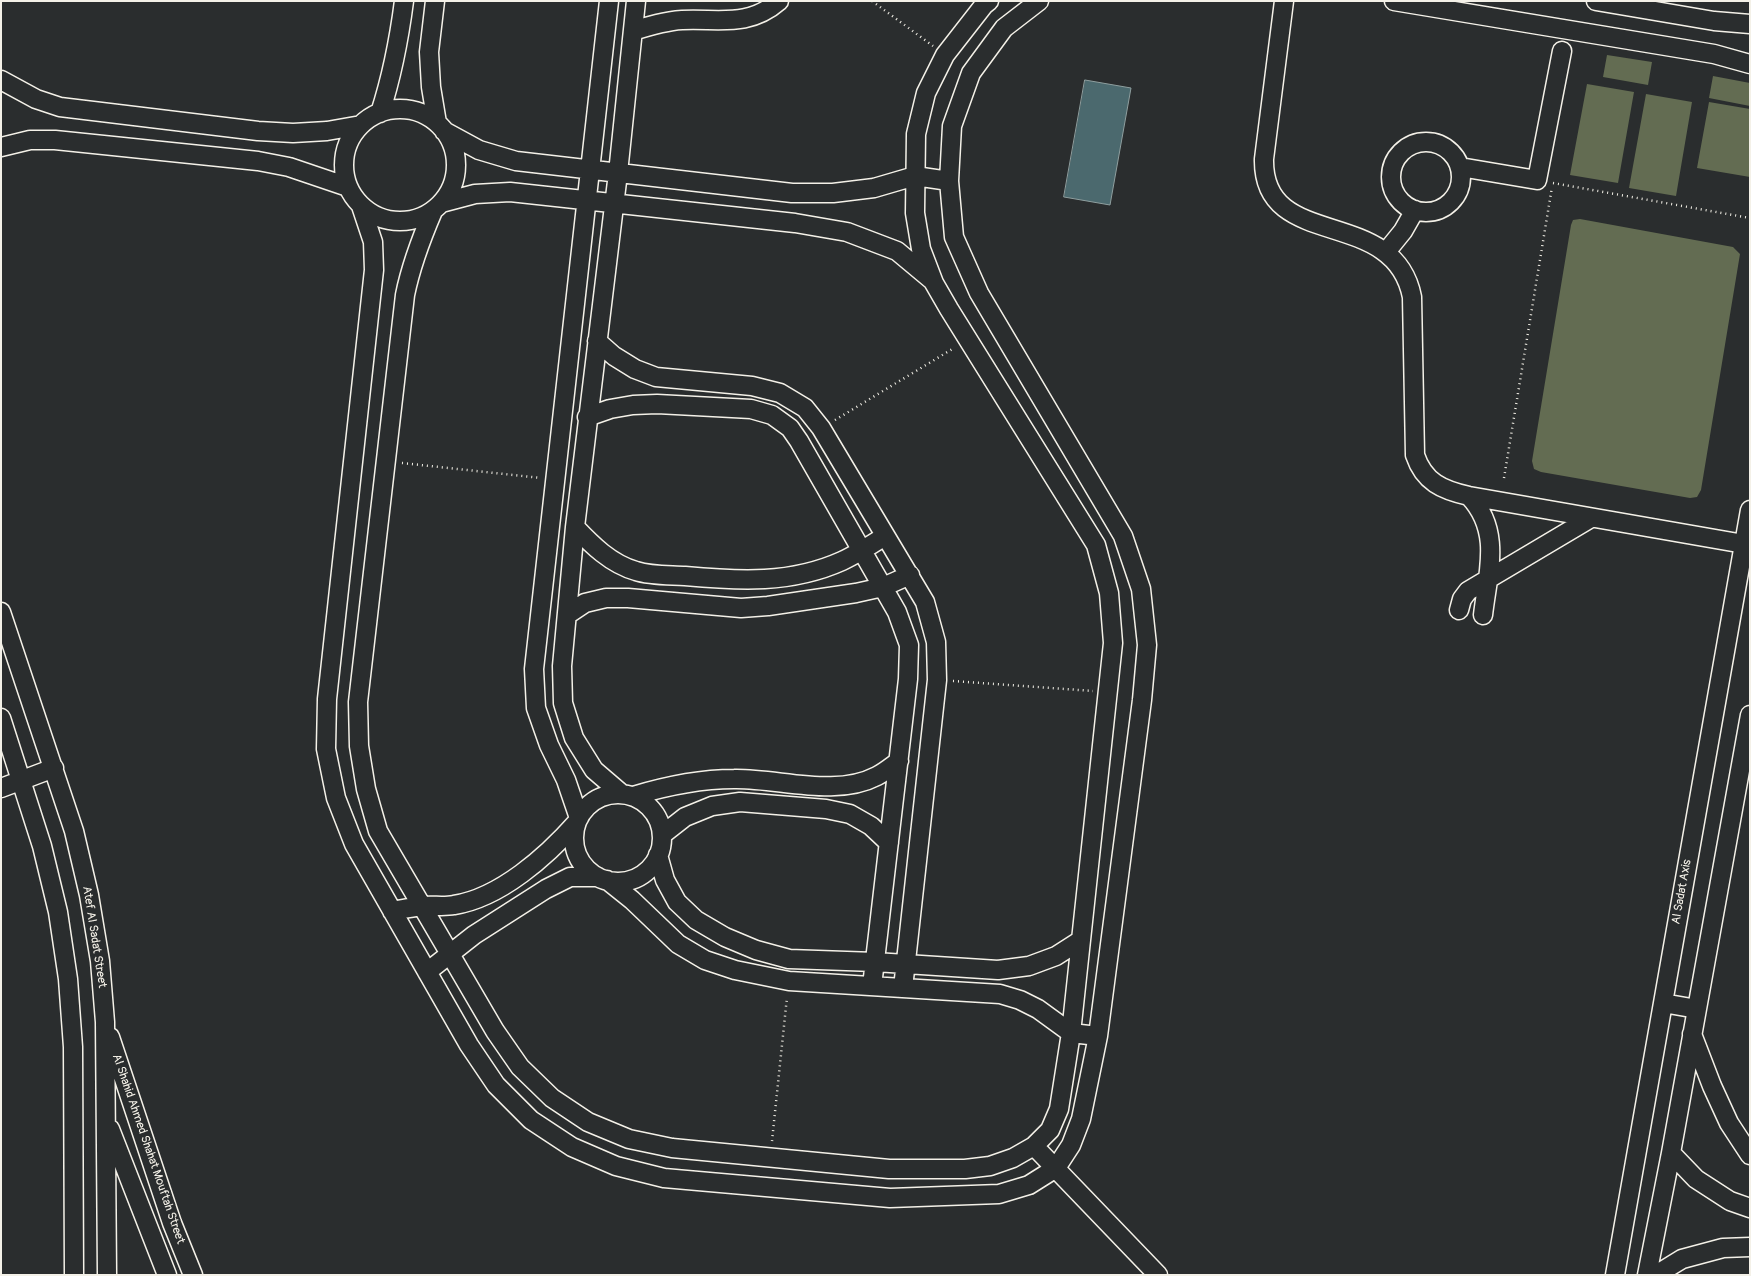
<!DOCTYPE html>
<style>
body{margin:0}
#map{position:relative;width:1751px;height:1276px;overflow:hidden;background:#2a2d2e;font-family:Pangolin,sans-serif}
canvas{display:block}
.frame{position:absolute;inset:0;border:2px solid #f4f1e8;pointer-events:none}
</style>
<div id="map">
<canvas width="1751" height="1276"></canvas>
<div class="frame"></div>
</div>
<script>
const ctx = document.querySelector('canvas').getContext('2d');
ctx.lineJoin = 'round';
function fillPath(path, color) { ctx.fillStyle = color; ctx.fill(path, 'evenodd'); }
function trace(path, color, width, dash) { ctx.strokeStyle = color; ctx.lineWidth = width; ctx.lineCap = dash ? 'butt' : 'round'; ctx.setLineDash(dash || []); ctx.stroke(path); }
function label(font, color, halo, rows, align = 'center') {
  ctx.font = font + ' Pangolin,sans-serif'; ctx.lineWidth = 4; ctx.setLineDash([]); ctx.textBaseline = 'middle'; ctx.strokeStyle = halo; ctx.fillStyle = color; for (const [text, x, y, turn = 0] of rows) {
    ctx.save(); ctx.translate(x, y); ctx.rotate((+turn || 0) * Math.PI / 180); ctx.textAlign = isNaN(turn) ? turn : align; if (halo) ctx.strokeText(text, 0, 0); ctx.fillText(text, 0, 0); ctx.restore();
  }
}
fillPath(new Path2D(`
 M1607,55l45,7 -4,23 -45,-8z
 M1713,76l37,7v23l-41,-8z
 M1587,84l47,8 -16,91 -48,-8z
 M1646,94l46,8 -16,94 -47,-8z
 M1709,102l41,7v68l-53,-9z
 M1580,219l153,28 7,7 -39,236 -4,7 -7,1 -149,-26 -7,-3 -2,-8 39,-236 2,-5z`), '#636c52');
const water = new Path2D(`
 M1085,80l46,8 -21,117 -46,-8z`);
fillPath(water, '#4b696e');
trace(water, '#8f9f9f', 1);
const minor = new Path2D(`
 M435,1l-6,51 2,35 6,36
 M1284,1l-20,158c-2,94 130,45 148,138l3,158c9,27 27,35 54,41l275,48
 M1394,1l320,53 36,10
 M1596,1l118,20 36,3
 M633,31c16,-5 32,-10 49,-11 36,-2 66,8 97,-19
 M1,80l35,19 24,8 198,24 35,2 34,-2 34,-6
 M344 165a56 56 0 1 1 112 0a56 56 0 1 1-112 0Z
 M380,113c12,-37 19,-73 24,-112
 M444,131l35,19 37,11 276,32h41l41,-5 41,-12 34,5
 M1391 177a35 35 0 1 1 70 0a35 35 0 1 1-70 0Z
 M1,147l29,-7h25l203,21 31,6 59,20
 M1460,167l77,13 25,-129
 M441,203l34,-9 35,-2 285,31 52,9 50,19 36,30
 M361,206l12,36 1,28 -47,429 -1,50 10,49 18,46 115,201 27,40 35,35 41,27 44,19 48,12 226,20 109,-4 30,-9 27,-17 15,-23 10,-26 17,-83 44,-336 5,-55 -6,-56 -18,-53 -144,-243 -25,-56 -5,-56 3,-55 19,-53 33,-45 35,-27
 M433,211c-12,28 -22,54 -28,84l-47,407 1,44 7,43 12,42 117,200 25,36 32,31 36,24 41,17 43,9 217,21h76l25,-3 23,-8 21,-12 16,-16 9,-21 12,-76 42,-390 -4,-50 -13,-48 -147,-236 -15,-26 -13,-34 -6,-36 1,-79 10,-41 19,-38 39,-50 5,-4
 M1386,252l17,-21 12,-21
 M597,341l17,15 21,13 21,8 96,9 28,7 25,15 16,20 104,174 11,40 1,38 -34,308
 M587,417l23,-8 23,-4 24,-1 94,5 21,6 18,13 9,13 98,171 12,33 -1,34 -36,307
 M1469,496c33,35 19,76 14,119
 M575,527c17,18 36,37 61,44 15,5 34,4 49,5 54,5 106,8 157,-15 15,-7 29,-16 43,-25
 M1459,610l3,-11 6,-8 123,-73
 M1,612l73,219 15,64 11,66 5,61 2,253
 M567,615l18,-12 21,-5h22l113,10 27,-2 88,-13 27,-6 27,-12
 M1,718l41,128 16,66 10,67 5,68 1,228
 M1,788l53,-20
 M622,794l-28,-24 -20,-32 -11,-35 -1,-37 13,-139 43,-354 18,-172
 M574 838a44 44 0 1 1 88 0a44 44 0 1 1-88 0Z
 M633,796c33,-10 66,-17 101,-17 45,-1 101,19 143,-3 8,-4 15,-10 22,-15
 M579,818l-13,-38 -17,-35 -13,-37 -2,-39 75,-668
 M662,835l23,-18 27,-11 28,-4 86,7 24,5 21,12 18,17
 M658,855l7,25 12,22 19,18 29,17 31,13 33,9 86,3 123,8 31,-4 27,-10 25,-16
 M607,880l25,20 46,44 27,16 30,10 54,11 211,13 20,6 18,9 33,24 27,3
 M392,911c11,-2 21,-4 31,-5 10,-1 21,1 31,-1 46,-7 93,-49 123,-83
 M427,972l47,-37 72,-46 24,-12h28
 M1663,1003l34,6
 M1692,1034l20,52 17,37 21,32
 M110,1037l62,186 21,52
 M110,1129l57,146
 M1034,1146l124,129
 M1671,1153l25,26 34,22 20,7
 M1615,1275l135,-765
 M1647,1275l24,-122 79,-438
 M1656,1275l26,-16 41,-11 27,-1`);
trace(minor, '#f4f1e8', 21);
trace(new Path2D(`
 M872,1l61,45
 M1553,183l197,35
 M835,420l119,-72
 M402,463l139,15
 M1504,478l48,-291
 M953,681l140,10
 M772,1141l15,-144`), '#f4f1e8', 2.5, [1, 4]);
trace(minor, '#2a2d2e', 18);
label('12px', '#f4f1e8', '#2a2d2e', [
 ["Al Sadat Axis",1682,892,-80],
 ["Atef Al Sadat Street",94,937,81],
 ["Al Shahid Ahmed Shahat Mouftah Street",148,1149,71]
]);
</script>
